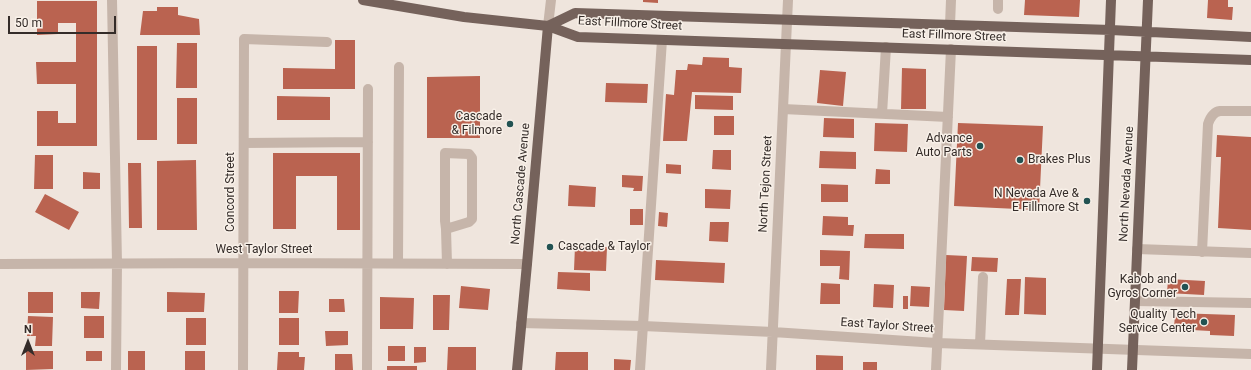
<!DOCTYPE html>
<style>
body{margin:0}
#map{position:relative;width:1251px;height:370px;overflow:hidden;background:#efe5dd;font-family:Roboto,sans-serif}
canvas{display:block}
.north{position:absolute;left:8px;top:322px;width:40px;height:40px;-webkit-text-stroke:3px #f8f0e8;paint-order:stroke;rotate:0deg;font-size:11px;font-weight:700;line-height:16px;text-align:center;color:#342c29}
.north::after{content:'';display:block;margin:auto;width:14px;height:18px;background:#342c29;clip-path:polygon(50% 0,100% 100%,50% 72%,0 100%)}
.scale{position:absolute;left:8px;top:16px;width:108px;height:18px;box-sizing:border-box;border:2px solid #342c29;border-top:0;padding-left:5px;font-size:12px;line-height:14px;white-space:nowrap;color:#342c29;-webkit-text-stroke:3px #f8f0e8;paint-order:stroke}
</style>
<div id="map">
<canvas width="1251" height="370"></canvas>
<div class="north">N</div>
<div class="scale">50 m</div>
</div>
<script>
const ctx = document.querySelector('canvas').getContext('2d');
ctx.lineJoin = 'round';
function fillPath(path, color) { ctx.fillStyle = color; ctx.fill(path, 'evenodd'); }
function trace(path, color, width, dash) { ctx.strokeStyle = color; ctx.lineWidth = width; ctx.lineCap = dash ? 'butt' : 'round'; ctx.setLineDash(dash || []); ctx.stroke(path); }
function label(font, color, halo, rows, align = 'center') {
  ctx.font = font + ' Roboto,sans-serif'; ctx.lineWidth = 3; ctx.setLineDash([]); ctx.textBaseline = 'middle'; ctx.strokeStyle = halo; ctx.fillStyle = color; for (const [text, x, y, turn = 0] of rows) {
    ctx.save(); ctx.translate(x, y); ctx.rotate((+turn || 0) * Math.PI / 180); ctx.textAlign = isNaN(turn) ? turn : align; if (halo) ctx.strokeText(text, 0, 0); ctx.fillText(text, 0, 0); ctx.restore();
  }
}
fillPath(new Path2D(`
 M643,0h15v3l-15,-1z
 M1025,0h55l-1,17 -55,-2z
 M1208,0h20v7h5l-1,13 -25,-2z
 M37,1h60v145h-60v-35h21v12h18v-39h-39l-1,-22h40v-39h-18v11l-21,1z
 M157,7h21v8l21,4 1,16h-60l3,-24h14z
 M335,40h20v49h-72v-21l52,1z
 M177,43h20v45h-21z
 M137,46h20v94h-20z
 M703,57l26,1v9l13,1 -1,25 -49,-1 -5,49h-24l3,-47 8,1 2,-25h11l1,-6 14,1z
 M902,68l24,1v40h-25z
 M820,70l26,2 -3,34 -26,-3z
 M480,76v62h-53v-61z
 M606,83l42,1 -1,19 -42,-1z
 M695,95l38,1v14l-38,-1z
 M277,96l53,1v23h-53z
 M177,98h20v46h-20z
 M714,116h20v19h-20z
 M824,118l30,1v19l-31,-1z
 M875,123l33,1 -1,28 -33,-1z
 M958,123l85,3 -4,84 -85,-4z
 M1217,135l34,2v93l-33,-2 3,-71h-5z
 M713,150h18v20l-19,-1z
 M820,151l36,1v17l-37,-1z
 M273,153h87v77h-23v-54h-41v53h-23z
 M35,155h18v34h-19z
 M196,160l1,70h-40v-69z
 M128,163h13l1,65h-13z
 M666,164l15,1v9l-15,-1z
 M876,169l14,1v14h-15z
 M83,172l17,1v16h-17z
 M622,175l21,1 -1,15h-9l1,-3 -12,-1z
 M821,184l27,1v17h-27z
 M569,185l27,2 -1,20 -27,-1z
 M705,189l26,1 -1,19 -25,-1z
 M45,194l34,18 -10,18 -34,-18z
 M630,209h13v16h-13z
 M659,212l9,1 -1,14 -9,-1z
 M823,216l25,1v8h6l-1,11 -31,-1z
 M710,222h19l-1,20 -19,-1z
 M865,234h39v15l-40,-1z
 M575,246l32,1 -1,24 -32,-1z
 M820,250l30,1 -1,29 -10,-1 1,-13h-20z
 M946,255l21,1 -3,55 -20,-1z
 M972,257l26,1 -1,14 -26,-1z
 M656,260l69,3 -1,20 -69,-3z
 M558,272l32,1v18l-33,-2z
 M1025,277l21,1v37l-22,-1z
 M1007,279h14l-2,36h-14z
 M1168,279l37,2 -1,14 -37,-2z
 M821,283l19,1v20h-20z
 M874,284l20,1 -1,23 -20,-1z
 M461,286l29,3 -2,21 -29,-2z
 M911,286l19,1 -1,20 -19,-1z
 M279,291h20l-1,22h-19z
 M28,292h25v21h-25z
 M81,292h19l-1,17 -18,-1z
 M167,292l38,1 -1,19h-37z
 M433,295h17l-1,35h-16z
 M903,296h5v13h-5z
 M380,297l34,1 -1,31h-33z
 M329,299h15l1,13h-16z
 M1175,313l60,2 -1,21 -24,-1v-4l-36,-2z
 M28,316l25,1 -1,29h-17l1,-10h-9z
 M84,316h20v22h-20z
 M186,318h20v27h-20z
 M279,318h20v27h-20z
 M325,331h23v14l-22,1z
 M388,346h17v15h-17z
 M414,347h12v15l-12,1z
 M448,347h28v23h-29z
 M26,351h27v18l-27,1z
 M86,351h16v10h-16z
 M128,351h17v19h-17z
 M185,351h20v19h-20z
 M278,352h21v5h6l-1,13h-27z
 M556,352h32v18h-33z
 M335,354h17l1,16h-18z
 M816,355l27,1v14h-27z
 M614,359l17,1 -1,10h-16z
 M863,362h14v8h-14z
 M387,366h30v4h-30z`), '#ba6350');
trace(new Path2D(`
 M112,0l5,263 -1,107
 M998,9v-9
 M950,25l1,-25
 M548,26l3,-26
 M783,109l165,8
 M882,114l4,-67
 M244,143l124,-1
 M446,229l23,-7 3,-3v-61l-3,-4 -24,-1v68l1,8 1,35
 M1137,249l114,4
 M1202,252l6,-128c2,-6 5,-12 12,-13h31
 M398,263l1,-196
 M0,264l244,-1 283,1
 M1135,301l116,2
 M521,323l122,3 130,6 164,11 314,11
 M980,344l3,-67
 M243,370l1,-331 83,3
 M367,370l1,-281
 M640,370l22,-330
 M771,370l17,-370
 M936,370l15,-321`), '#c6b5aa', 10);
trace(new Path2D(`
 M363,0l101,17 84,9 30,11 673,23
 M548,26l27,-13 536,17 140,7
 M517,370l10,-106 21,-238
 M1097,370l14,-370
 M1132,370l16,-370`), '#75625b', 10);
for (const [x, y, r, color] of [
 [510,124,4,"#225252"],
 [980,146,4,"#225252"],
 [1020,160,4,"#225252"],
 [1087,201,4,"#225252"],
 [550,247,4,"#225252"],
 [1185,287,4,"#225252"],
 [1204,322,4,"#225252"]
]) { const dot = new Path2D(); dot.arc(x, y, r, 0, 2 * Math.PI); ctx.fillStyle = color; ctx.fill(dot); trace(dot, '#f8f0e8', 1.5); }
label('12px', '#342c29', '#f8f0e8', [
 ["East Fillmore Street",630,24,3],
 ["East Fillmore Street",954,36,2],
 ["North Cascade Avenue",521,184,-85],
 ["North Tejon Street",766,184,-87],
 ["North Nevada Avenue",1127,184,-87],
 ["Concord Street",231,192,-90],
 ["West Taylor Street",264,250],
 ["East Taylor Street",887,326,4]
]);
label('12px', '#342c29', '#f8f0e8', [
 ["Cascade",502,117],
 ["& Filmore",502,131],
 ["Advance",972,139],
 ["Auto Parts",972,153],
 ["Brakes Plus",1028,160,"left"],
 ["N Nevada Ave &",1079,194],
 ["E Fillmore St",1079,208],
 ["Cascade & Taylor",558,247,"left"],
 ["Kabob and",1177,280],
 ["Gyros Corner",1177,294],
 ["Quality Tech",1196,315],
 ["Service Center",1196,329]
], 'right');
</script>
